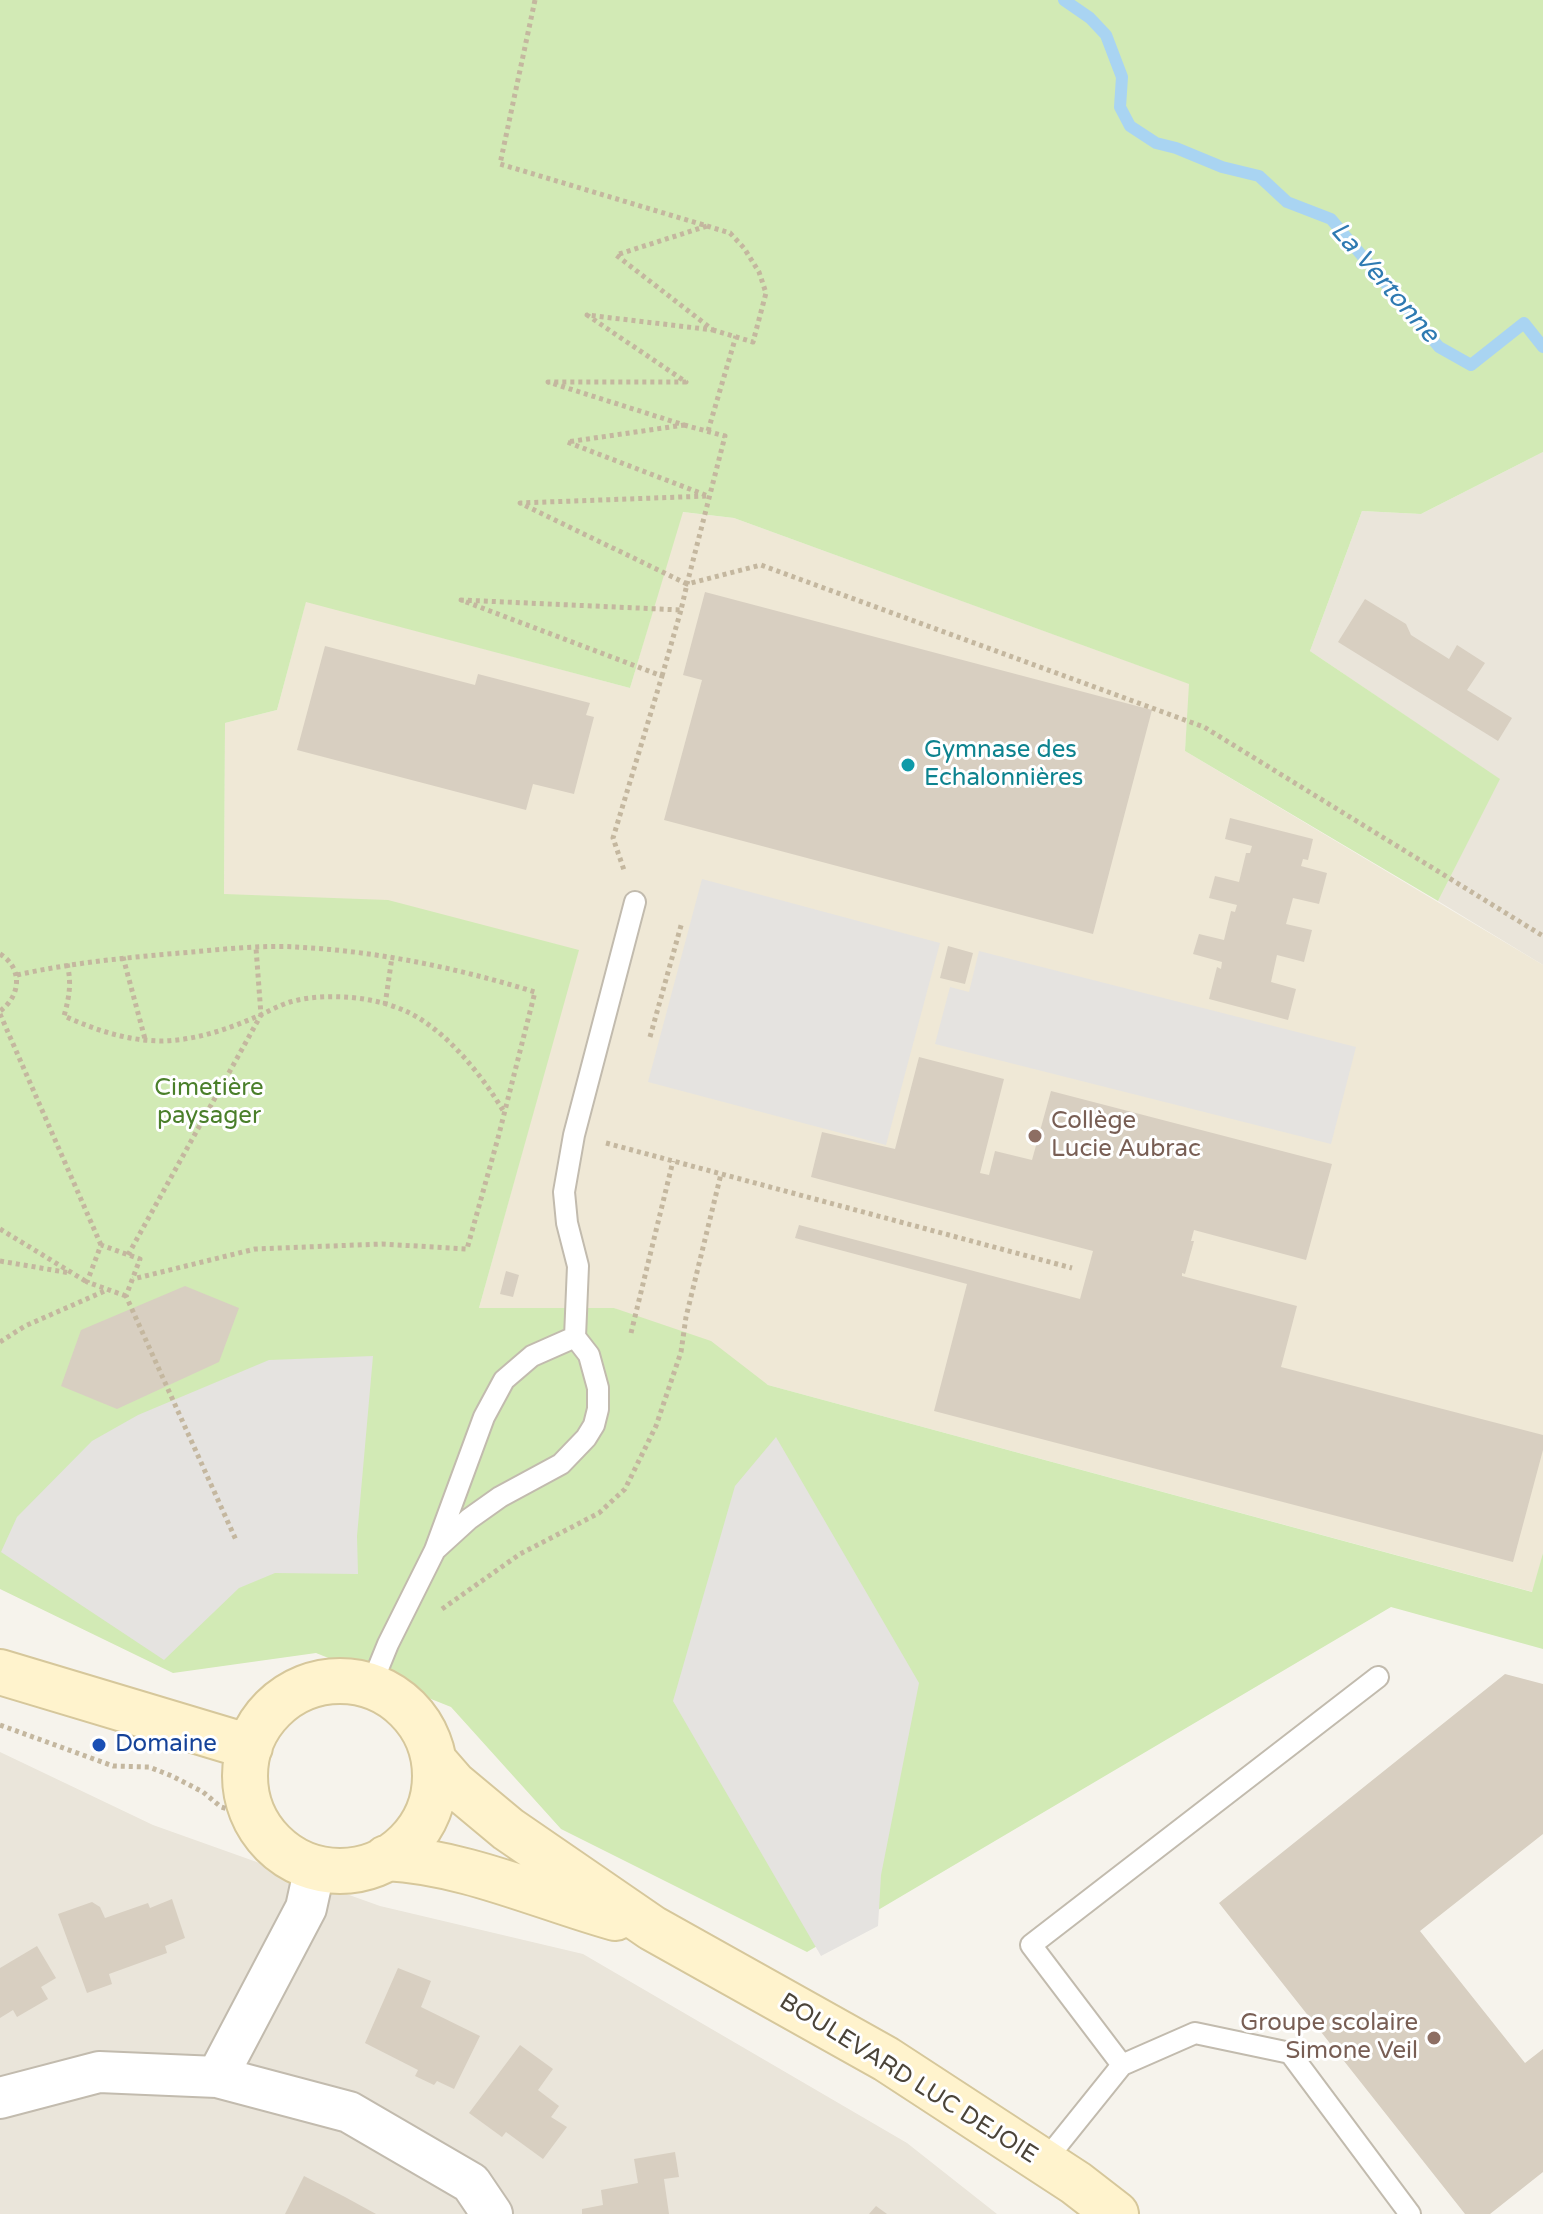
<!DOCTYPE html>
<meta charset="utf-8">
<style>
body{margin:0}
canvas{display:block;background:#f6f3ec}
</style>
<canvas width="1543" height="2214"></canvas>
<script>
const ctx = document.querySelector('canvas').getContext('2d');
ctx.lineJoin = 'round';
function fillPath(path, color) { ctx.fillStyle = color; ctx.fill(path, 'evenodd'); }
function trace(path, color, width, dash) { ctx.strokeStyle = color; ctx.lineWidth = width; ctx.lineCap = dash ? 'butt' : 'round'; ctx.setLineDash(dash || []); ctx.stroke(path); }
function label(font, color, halo, rows, align = 'center') {
  ctx.font = font + ' "Varela Round",sans-serif'; ctx.lineWidth = 6; ctx.setLineDash([]); ctx.textBaseline = 'middle'; ctx.strokeStyle = halo; ctx.fillStyle = color; for (const [text, x, y, turn = 0] of rows) {
    ctx.save(); ctx.translate(x, y); ctx.rotate((+turn || 0) * Math.PI / 180); ctx.textAlign = isNaN(turn) ? turn : align; if (halo) ctx.strokeText(text, 0, 0); ctx.fillText(text, 0, 0); ctx.restore();
  }
}
fillPath(new Path2D(`
 M1543,452v513l-105,-64 61,-122 -189,-128 52,-140 59,3z
 M0,1752l153,73 227,81 203,48 324,189 90,71h-997z`), '#eae5da');
fillPath(new Path2D(`
 M682,512l52,6 456,166 -5,67 358,214v588l-10,39 -765,-207 -154,-77h-135l99,-358 -354,-55 1,-172 52,-13 29,-109 324,87z`), '#efe8d6');
fillPath(new Path2D(`
 M0,0h1543v452l-122,62 -59,-3 -52,140 190,128 -62,122 -253,-150 4,-67 -455,-166 -51,-6 -53,176 -324,-86 -29,108 -52,13 -1,171 164,6 191,50 -100,358h135l97,33 57,44 764,207 11,-39v96l-152,-42 -584,345 -246,-123 -110,-122 -135,-54 -143,20 -173,-84z`), '#d2eab5');
fillPath(new Path2D(`
 M702,879l238,64 -54,202 -238,-63z
 M979,951l377,96 -25,97 -396,-100 15,-57 19,5z
 M373,1356l-16,180 1,38 -83,-1 -36,15 -75,72 -163,-108 16,-35 75,-76 46,-26 131,-55z
 M776,1437l143,246 -38,192 -3,51 -57,30 -148,-255 62,-215z`), '#e5e3e0');
trace(new Path2D(`
 M1064,0l26,18 16,17 16,42 -2,30 10,19 26,17 20,5 46,19 37,9 28,26 44,17 108,128 32,18 53,-42 19,24`), '#a9d4f2', 12);
fillPath(new Path2D(`
 M705,592l447,118 -59,224 -429,-114 38,-140 -19,-5z
 M1365,599l41,25 5,11 38,24 8,-14 28,18 -18,27 45,28 -14,23 -160,-99z
 M325,646l150,39 3,-11 112,29 -4,12 8,2 -20,77 -41,-10 -7,26 -229,-60z
 M1230,818l83,21 -5,21 -5,-1 -2,7 26,7 -8,31 -26,-6 -7,26 26,6 -8,32 -27,-7 -6,27 25,7 -8,31 -79,-21 8,-32 4,2 1,-7 -29,-8 6,-20 25,6 7,-29 4,1 2,-7 -28,-7 6,-22 24,6 7,-29h4l2,-7 -27,-7z
 M948,946l25,7 -8,31 -25,-6z
 M919,1057l85,22 -24,94 9,2 6,-24 37,9 19,-69 281,73 -26,96 -112,-30 -3,11h3l-9,33 -3,-1v3l115,30 -16,61 262,68v15l-30,112 -579,-151 33,-127 -172,-46 4,-13 281,74 13,-48 -282,-74 11,-45 73,17z
 M506,1271l13,4 -6,22 -13,-3z
 M185,1286l54,22 -20,54 -102,47 -56,-23 20,-56z
 M1505,1674l38,10v150l-123,97 105,132 18,-14v123l-53,42h-25l-246,-311z
 M172,1899l13,39 -20,8 2,7 -58,21 3,10 -25,9 -29,-79 34,-12 8,5 5,11 43,-15 2,5z
 M37,1946l19,32 -15,9 7,12 -31,18 -4,-7 -13,8v-50z
 M398,1968l33,13 -10,26 59,29 -26,53 -17,-8 -3,4 -19,-9 3,-6 -53,-27z
 M520,2045l33,24 -15,21 21,16 -8,11 16,10 -24,32 -37,-27 -4,5 -33,-24z
 M675,2152l4,25 -15,2 5,35h-87v-5l21,-4 -2,-15 37,-7 -4,-24z
 M304,2176l41,21 31,17h-91z
 M876,2206l11,8h-18z`), '#d8cfc1');
const service = new Path2D(`
 M435,1550l34,-31 31,-22 61,-33 25,-26 8,-13 4,-16v-21l-9,-33 -14,-18 3,-71 -11,-43 -3,-31 10,-57 61,-233
 M374,1687l3,-16 11,-27 47,-94 49,-133 20,-37 28,-24 43,-19
 M1122,2065l-91,-120 347,-268
 M1044,2162l78,-97 73,-32 95,20 120,161`);
const minor = new Path2D(`
 M217,2077l89,-169 9,-41
 M0,2098l99,-26 118,5 132,35 122,71 21,31`);
const secondary = new Path2D(`
 M0,1672l250,75
 M245 1776a95 95 0 1 1 190 0a95 95 0 1 1-190 0Z
 M434,1761l20,23 54,45 144,99 234,131 190,124 40,31
 M386,1858c79,4 154,39 229,60`);
trace(service, '#c2bbae', 24);
trace(minor, '#c2bbae', 44);
trace(secondary, '#d6c79b', 48);
trace(new Path2D(`
 M535,0l-35,164 207,62 -91,29 97,75 -126,-15 99,67h-138l136,43 -117,17 141,54 -188,7 167,81 -6,26 -220,-10 201,76 -49,162 12,35
 M707,226l23,7 14,15 15,24 7,21 -13,49 -40,-12
 M684,425l41,11 -38,148 74,-19 443,162 339,209
 M708,431l28,-95
 M662,676l19,-66
 M0,954c23,14 21,42 0,57
 M123,957l22,82
 M67,964c5,19 2,34 -3,52 32,14 63,25 99,25 30,-1 60,-10 88,-22 13,-5 26,-13 39,-17 17,-5 36,-6 54,-5 19,1 41,5 59,13 41,17 79,65 101,102
 M17,975c58,-13 116,-18 175,-23 33,-3 71,-7 104,-5 81,4 161,21 239,45l-37,146 -31,111 -85,-5 -127,5 -122,30
 M385,1005l7,-48
 M0,1014l101,231
 M650,1037l32,-115
 M606,1143l466,125
 M0,1229l87,53
 M128,1255l133,-240 -5,-67
 M0,1261l70,12
 M126,1296l-39,-14 14,-37 39,14 -14,37 110,244
 M631,1333l42,-172
 M0,1342l25,-16 82,-36
 M442,1609l78,-55 79,-41 26,-24 31,-63 25,-74 5,-35 35,-143
 M259,1700l19,4
 M0,1725l113,41 36,1 23,9 31,16 18,15 34,11`), '#c4b79f', 5, [4, 4]);
trace(service, '#fff', 20);
trace(minor, '#fff', 40);
trace(secondary, '#fff3cd', 44);
for (const [x, y, r, color] of [
 [908,765,8,"#0f9aa8"],
 [1035,1136,8,"#8d6e63"],
 [99,1745,8,"#1a4fb4"],
 [1434,2038,8,"#8d6e63"]
]) { const dot = new Path2D(); dot.arc(x, y, r, 0, 2 * Math.PI); ctx.fillStyle = color; ctx.fill(dot); trace(dot, '#fff', 3); }
label('24px', '#0d838f', '#fff', [
 ["Gymnase des",924,751],
 ["Echalonnières",924,779]
], 'left');
label('24px', '#4a7f2a', '#fff', [
 ["Cimetière",209,1089],
 ["paysager",209,1117]
]);
label('24px', '#785e54', '#fff', [
 ["Collège",1051,1122],
 ["Lucie Aubrac",1051,1150],
 ["Groupe scolaire",1418,2024,"right"],
 ["Simone Veil",1418,2052,"right"]
], 'left');
label('24px', '#164399', '#fff', [
 ["Domaine",115,1745]
], 'left');
label('24px', '#4b4439', '#fff', [
 ["BOULEVARD LUC DEJOIE",908,2079,32]
]);
label('italic 26px', '#2e7ab2', '#fff', [
 ["La Vertonne",1384,283,49]
]);
</script>
